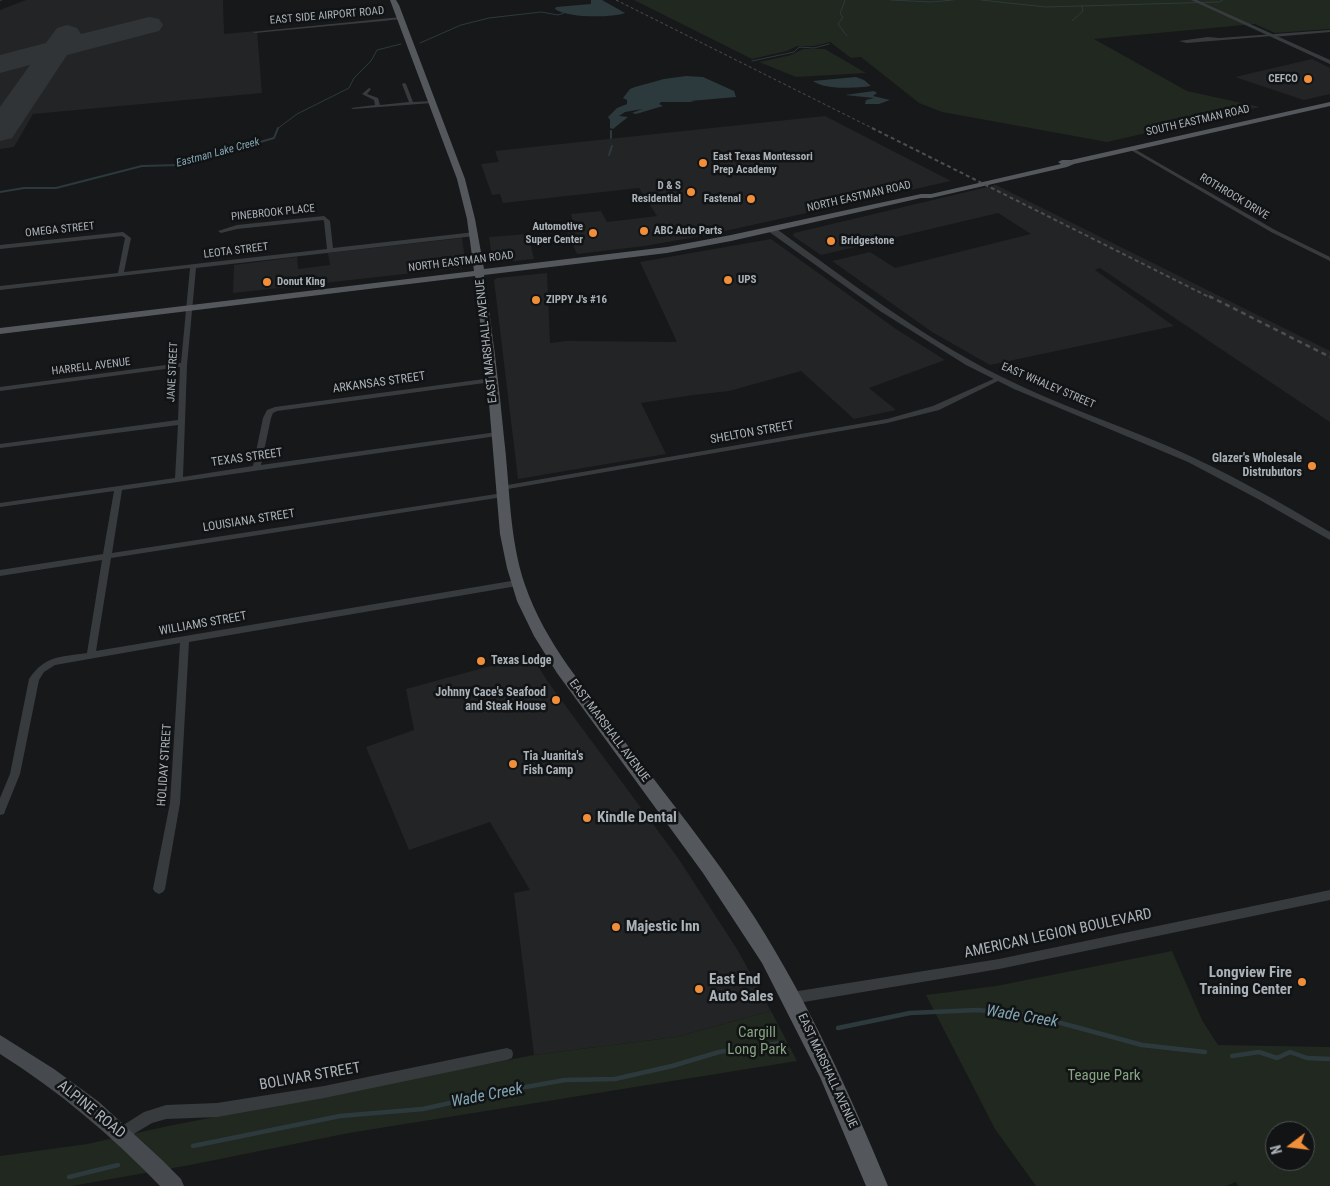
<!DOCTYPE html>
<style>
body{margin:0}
#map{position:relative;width:1330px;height:1186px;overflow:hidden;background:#171819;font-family:"Roboto Condensed",sans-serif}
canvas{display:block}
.north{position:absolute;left:1265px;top:1121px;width:50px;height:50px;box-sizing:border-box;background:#121314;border:1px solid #4f5356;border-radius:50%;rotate:255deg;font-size:14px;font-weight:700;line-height:20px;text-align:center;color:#aab2b9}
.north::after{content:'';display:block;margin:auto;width:18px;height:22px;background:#f08e39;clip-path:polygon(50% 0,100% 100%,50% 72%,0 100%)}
</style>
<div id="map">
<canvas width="1330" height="1186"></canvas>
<div class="north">N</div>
</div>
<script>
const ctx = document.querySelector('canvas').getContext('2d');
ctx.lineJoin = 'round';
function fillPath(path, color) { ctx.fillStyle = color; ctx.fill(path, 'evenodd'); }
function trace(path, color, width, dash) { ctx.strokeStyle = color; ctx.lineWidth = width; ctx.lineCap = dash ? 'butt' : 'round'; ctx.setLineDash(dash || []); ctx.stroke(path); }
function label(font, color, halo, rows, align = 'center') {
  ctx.font = font + ' "Roboto Condensed",sans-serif'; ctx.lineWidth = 5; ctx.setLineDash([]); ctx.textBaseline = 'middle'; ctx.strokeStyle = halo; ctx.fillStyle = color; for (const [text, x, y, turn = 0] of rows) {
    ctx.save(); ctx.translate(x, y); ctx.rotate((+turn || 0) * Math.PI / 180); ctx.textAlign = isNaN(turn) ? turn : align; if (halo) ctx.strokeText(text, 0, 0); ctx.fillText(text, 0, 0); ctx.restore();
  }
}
fillPath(new Path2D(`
 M26,0h197l1,34 163,-15 1,2 -131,11 5,61 -229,21 -19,33 -14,2v-139z
 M1312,59l18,9v26l-26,6 -69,-23z
 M825,116l126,65 -244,54 -62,11 -68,8 -11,-25 8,-1 -3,-14 30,-3 6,11 50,-6 -18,-28 -136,15 -3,-9 -8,1 -11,-31 18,-2 -4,-11z
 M996,185l334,166v71l-230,-154 -5,2 79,56 -184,39 -58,-33 -100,-71 38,-9 25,16 136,-34 -33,-21 -177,42 -28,-19 1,-3z
 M528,234l6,25 -41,4 -4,-26z
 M462,238l4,28 -7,2 -226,25 1,-28 63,-8 1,12 32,-4 -2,-12z
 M771,239l125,90 49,31 -76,28 27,22 -42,9 -53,-48 -72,20 -36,4 -52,8 25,51 -148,25 -24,-199 3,-2 50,-5 3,70 17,-2 110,1 -37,-80z
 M531,655l17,27 130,176 59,91 34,62 -95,26 -142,18 -20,-162 16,-3 -40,-68 -81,28 -43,-103 48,-17 -8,-41z`), '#232426');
fillPath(new Path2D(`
 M634,0h696v29l-55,4 -20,-9 -161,15 93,52 73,16 -153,35 -165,-30 -23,-9 -58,-46 -10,1 -21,-16 -16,4h-17l-10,5 -35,8z
 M803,49h22l41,24 -70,4 -37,-15 32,-7z
 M1172,951l30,69 16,25 112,2v139h-92l-2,-4 -10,4h-190l-41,-57 -69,-134 70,-9zM1275,1131h30v30h-30z
 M771,1011l26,50 -448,72 -159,32 -118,21h-72v-30l87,-12 81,-18 366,-71 142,-18z`), '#20281f');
fillPath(new Path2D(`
 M591,0h11l23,13c-13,5 -59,5 -70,-4l1,-2 35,-3z
 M686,76l17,1 31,14 2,6 -46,4 5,1h-34l-2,2 4,2 -27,8 -4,-1 10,-4 -17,3 -6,4 9,1 -15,12 -3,-1v-8l-2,-3 9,-9 10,-4v-4l-4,-2 7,-9 5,-2 29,-8z
 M856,77l8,3 7,6c-15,2 -46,4 -58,-5z
 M874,91l3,2 -4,3 17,4 -11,4h-14l1,-4 8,-2 -29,-3z`), '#2d3a3d');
trace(new Path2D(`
 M845,0l-5,14 3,3 -5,7 9,12
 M891,0l40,2 22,-2
 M981,0l65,7 173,-5 4,-2
 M0,1l2,-1
 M1072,21l11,-10 -1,-5
 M420,43l41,-18 28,-7 52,-6 17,3 6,-2
 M752,61l42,-9 5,-5 15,1 15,-4
 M277,129l20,-15 52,-26 5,-10 17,-17 6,-11 24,-6`), '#2d3a3d', 1);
trace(new Path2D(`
 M611,131v7
 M609,155l3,-9
 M0,192l24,-4h32l86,-22 38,-1 94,-27 4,-10`), '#2d3a3d', 2);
trace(new Path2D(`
 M838,1028l72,-15 68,-3 57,6 107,29 63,7
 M1232,1056l27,-4 18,6 13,-6 17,6 23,1
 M193,1146l147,-30 83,-7 80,-18 62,-11 50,-1 57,-13 47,-14 61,-9
 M69,1177l49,-12`), '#2d3a3d', 4.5);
fillPath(new Path2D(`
 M149,17l10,2 4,6 -4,6 -92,24 -55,83 -12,3v-34l30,-42 -30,8v-18l46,-12 11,-15 10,-3 10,3 4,6z`), '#313436');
fillPath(new Path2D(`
 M401,17l1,2 -147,14 -2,-1z
 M1330,30v2l-57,5 -2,-1 -84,7 -8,-2 29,-4 11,1z
 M404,83l2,1 7,18 19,-1 2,1 -2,1 -79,6 -2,-1 24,-3 -1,-5 -12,-6 7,-6 2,1 -4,5 11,4 2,7 29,-3 -7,-18z
 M1131,147l144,83 55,27v4l-59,-29 -142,-83v-1z
 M324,216l6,5 3,27 142,-16 3,2 -3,2 -279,32 -9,97 -4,112 70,-11 10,-48 4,-8 8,-3 217,-29 3,2 -3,2 -215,29 -4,2 -2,5 -10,47 236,-33 4,2 -4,2 -375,54 -10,63 391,-60 4,2 -4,2 -392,61 -15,93 421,-71 4,3 -4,3 -328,56 -9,161 -15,86 -2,3 -4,2 -4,-2 -2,-3 17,-86 10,-160 -125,22 -11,7 -5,8 -19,94 -15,37 -1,3 -4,1v-17l10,-24 19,-95c16,-24 32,-22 58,-26l15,-93 -102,16v-6l103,-16 11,-63 -114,16v-4l175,-25 3,-53 -178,23v-4l178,-24 2,-53 -180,24v-4l181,-24 9,-95 -190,22v-4l118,-13 7,-35 -3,-2 -122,13v-4l123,-13 8,6 -7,34 203,-23 -3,-28 -1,-1 -86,9 -16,4 -3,-2 19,-6z
 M998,377l2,1v2l-61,30 -52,13 -385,67 -4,-2 4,-2 385,-67 46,-13z
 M1330,890v10l-331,69 -207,35 -4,-2 -2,-4 2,-4 4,-2 207,-33z
 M507,1048l5,2 1,4 -1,4 -5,2 -183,38 -107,19 -51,2 -14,4 -30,18 -5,-2 -2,-5 2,-5 27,-17 22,-7 51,-2 107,-17z`), '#383b3e');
fillPath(new Path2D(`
 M1191,0h6l133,60v4z
 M768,227h6c73,53 146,109 228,150 54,27 112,46 168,70 55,24 108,54 160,85v8l-72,-41 -70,-37 -174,-73 -48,-24 -86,-54 -112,-80z`), '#383b3e');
fillPath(new Path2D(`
 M0,1035l54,34 45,33 62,57 20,20 3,7h-24c-48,-50 -101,-95 -160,-132z`), '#464a4e');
fillPath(new Path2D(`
 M390,0h6l3,5 66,174 10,40 9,50 183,-22 64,-12 190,-41h10l130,-30 -3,-2 4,-2h9l259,-58v4l-256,58 -7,3 -136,31h-10l-190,43 -64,12 -183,22c8,54 15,109 20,163 6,49 5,100 21,147 10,29 25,55 43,81 61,85 130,164 187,252 54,85 95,176 133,268h-22l-46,-109 -58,-114 -59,-90 -146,-200 -23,-37 -17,-35 -10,-33 -7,-34 -11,-131 -14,-127 -475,58v-6l474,-57 -7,-52 -10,-40z`), '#54585d');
trace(new Path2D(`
 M616,0l258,129`), '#4b4f53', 1, [3, 2.5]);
trace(new Path2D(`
 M872,128l339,170`), '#4b4f53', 2, [4, 3]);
trace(new Path2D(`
 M1209,296l121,61`), '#4b4f53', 2.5, [5, 4]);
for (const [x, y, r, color] of [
 [1308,79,5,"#f08e39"],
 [703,163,5,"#f08e39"],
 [691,192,5,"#f08e39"],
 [751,199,5,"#f08e39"],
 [644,231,5,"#f08e39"],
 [593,233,5,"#f08e39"],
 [831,241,5,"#f08e39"],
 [728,280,5,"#f08e39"],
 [267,282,5,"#f08e39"],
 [536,300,5,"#f08e39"],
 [1312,466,5,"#f08e39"],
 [481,661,5,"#f08e39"],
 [556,700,5,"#f08e39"],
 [513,764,5,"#f08e39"],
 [587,818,5,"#f08e39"],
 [616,927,5,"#f08e39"],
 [1302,982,5,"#f08e39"],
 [699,989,5,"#f08e39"]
]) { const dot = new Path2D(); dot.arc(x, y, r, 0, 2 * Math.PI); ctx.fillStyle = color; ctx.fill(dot); trace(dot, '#121314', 2); }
label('11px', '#aab2b9', '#121314', [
 ["EAST SIDE AIRPORT ROAD",327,16,-5],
 ["SOUTH EASTMAN ROAD",1198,121,-13],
 ["NORTH EASTMAN ROAD",859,197,-13],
 ["ROTHROCK DRIVE",1234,197,31],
 ["PINEBROOK PLACE",273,213,-6],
 ["OMEGA STREET",60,230,-6],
 ["LEOTA STREET",236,251,-7],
 ["NORTH EASTMAN ROAD",461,262,-7],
 ["HARRELL AVENUE",91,367,-7],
 ["JANE STREET",173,372,-87],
 ["EAST WHALEY STREET",1048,386,23]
]);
label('bold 11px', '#aab2b9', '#121314', [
 ["CEFCO",1298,79,"right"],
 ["East Texas Montessori",713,157],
 ["Prep Academy",713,170],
 ["D & S",681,186,"right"],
 ["Residential",681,199,"right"],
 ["Fastenal",741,199,"right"],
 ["Automotive",583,227,"right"],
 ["Super Center",583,240,"right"],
 ["ABC Auto Parts",654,231],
 ["Bridgestone",841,241],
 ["UPS",738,280],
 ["Donut King",277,282],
 ["ZIPPY J's #16",546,300]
], 'left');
label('italic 11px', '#81a6b3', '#121314', [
 ["Eastman Lake Creek",218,153,-15]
]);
label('12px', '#aab2b9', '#121314', [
 ["EAST MARSHALL AVENUE",487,341,-96],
 ["ARKANSAS STREET",379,383,-8],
 ["SHELTON STREET",752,433,-10],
 ["TEXAS STREET",247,458,-8],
 ["LOUISIANA STREET",249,521,-9],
 ["WILLIAMS STREET",203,624,-10],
 ["EAST MARSHALL AVENUE",609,731,53],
 ["HOLIDAY STREET",165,765,-86],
 ["EAST MARSHALL AVENUE",827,1071,65]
]);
label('bold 12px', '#aab2b9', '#121314', [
 ["Glazer's Wholesale",1302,459],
 ["Distrubutors",1302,473],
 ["Texas Lodge",491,661,"left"],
 ["Johnny Cace's Seafood",546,693],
 ["and Steak House",546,707],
 ["Tia Juanita's",523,757,"left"],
 ["Fish Camp",523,771,"left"]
], 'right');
label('bold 15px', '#aab2b9', '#121314', [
 ["Kindle Dental",597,818],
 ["Majestic Inn",626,927],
 ["Longview Fire",1292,973,"right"],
 ["Training Center",1292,990,"right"],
 ["East End",709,980],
 ["Auto Sales",709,997]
], 'left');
label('15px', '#aab2b9', '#121314', [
 ["AMERICAN LEGION BOULEVARD",1058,934,-12],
 ["BOLIVAR STREET",310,1077,-10],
 ["ALPINE ROAD",91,1110,39]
]);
label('15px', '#86a481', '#121314', [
 ["Cargill",757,1033],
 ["Long Park",757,1050],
 ["Teague Park",1104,1076]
]);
label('italic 16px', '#81a6b3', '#121314', [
 ["Wade Creek",1022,1017,9],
 ["Wade Creek",487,1096,-11]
]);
</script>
